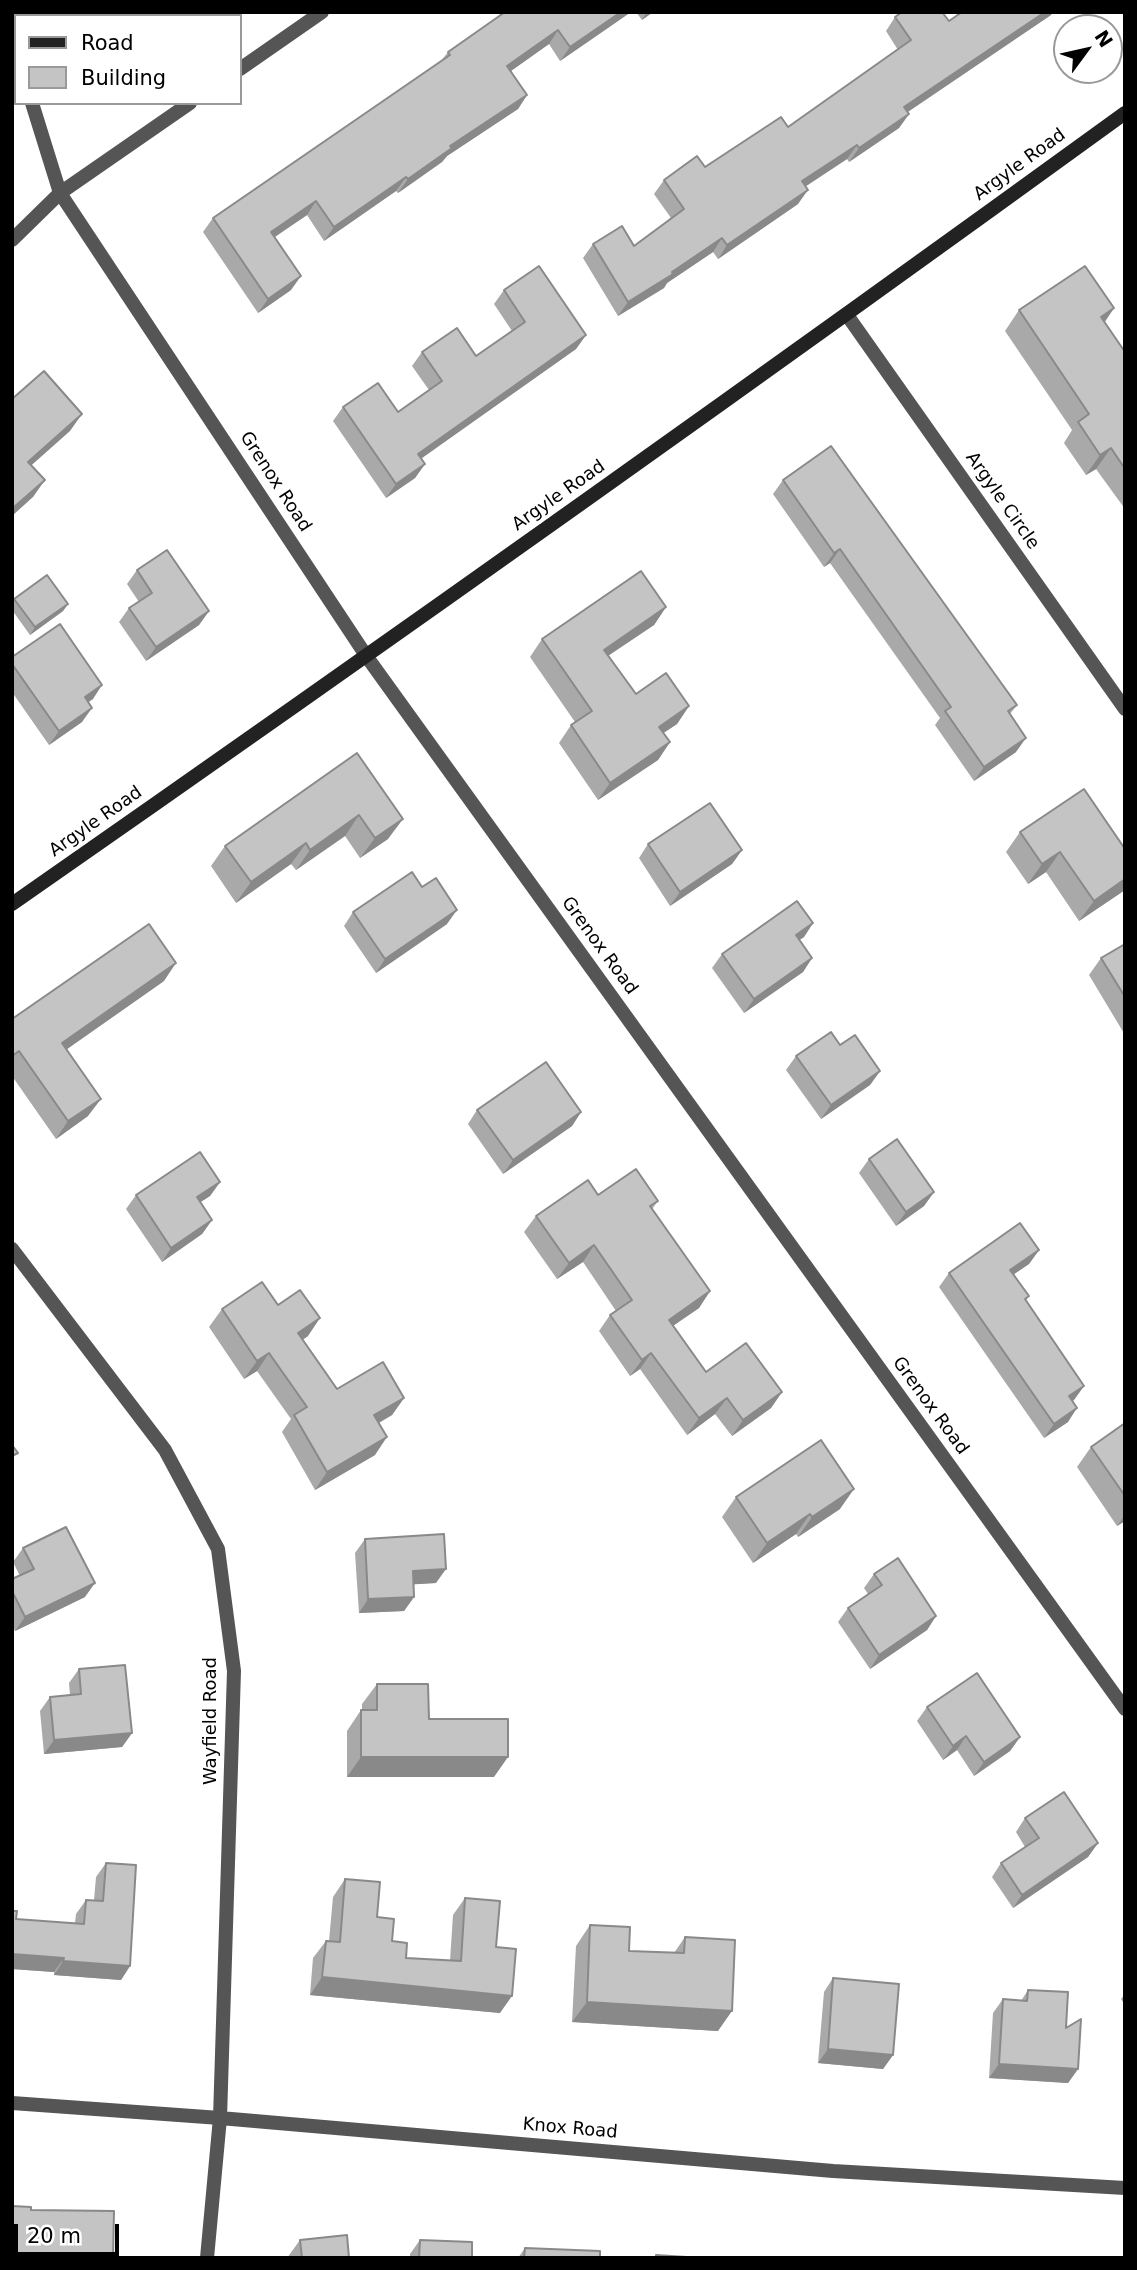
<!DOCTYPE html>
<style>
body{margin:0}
#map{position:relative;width:1137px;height:2270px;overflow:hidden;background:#fff;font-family:"DejaVu Sans",sans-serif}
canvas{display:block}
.frame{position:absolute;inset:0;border:14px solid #000;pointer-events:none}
.legend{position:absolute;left:14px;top:14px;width:228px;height:91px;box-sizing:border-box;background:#fff;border:2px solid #999;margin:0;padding:9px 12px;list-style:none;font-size:21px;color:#000}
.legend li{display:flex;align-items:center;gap:14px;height:35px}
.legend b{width:35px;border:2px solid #999}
.north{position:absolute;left:1053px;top:14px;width:70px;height:70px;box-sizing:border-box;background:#fff;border:2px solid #999;border-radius:50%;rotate:57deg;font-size:19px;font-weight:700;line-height:28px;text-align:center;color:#000}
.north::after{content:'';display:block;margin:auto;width:24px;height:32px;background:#000;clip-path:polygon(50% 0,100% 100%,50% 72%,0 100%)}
.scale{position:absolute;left:14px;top:2224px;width:105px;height:32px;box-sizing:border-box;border:4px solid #000;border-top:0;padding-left:9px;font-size:21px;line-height:24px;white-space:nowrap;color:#000;-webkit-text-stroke:5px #fff;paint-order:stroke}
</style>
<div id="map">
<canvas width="1137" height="2270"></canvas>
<div class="frame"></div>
<ul class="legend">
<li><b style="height:9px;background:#222"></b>Road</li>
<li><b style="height:19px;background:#c4c4c4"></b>Building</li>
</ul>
<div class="north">N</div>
<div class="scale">20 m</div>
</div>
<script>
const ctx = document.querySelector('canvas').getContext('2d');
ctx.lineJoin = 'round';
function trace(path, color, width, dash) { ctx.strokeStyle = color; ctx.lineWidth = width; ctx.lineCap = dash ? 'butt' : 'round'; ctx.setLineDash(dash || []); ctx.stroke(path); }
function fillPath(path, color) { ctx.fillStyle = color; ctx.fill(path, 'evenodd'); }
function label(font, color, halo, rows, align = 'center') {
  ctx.font = font + ' "DejaVu Sans",sans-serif'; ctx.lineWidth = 7; ctx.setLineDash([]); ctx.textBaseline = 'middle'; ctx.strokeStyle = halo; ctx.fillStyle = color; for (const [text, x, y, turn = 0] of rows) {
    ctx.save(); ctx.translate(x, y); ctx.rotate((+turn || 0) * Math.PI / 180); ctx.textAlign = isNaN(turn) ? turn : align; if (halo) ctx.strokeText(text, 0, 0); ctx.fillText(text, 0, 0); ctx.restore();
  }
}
trace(new Path2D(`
 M12,26l1,14 3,10
 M240,69l82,-57
 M32,103l28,90 307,464 758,1052
 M12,240l48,-47 130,-90
 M847,315l278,394
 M12,1249l153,201 53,99 16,122 -14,447 -13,140
 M12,2103l208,15 613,53 292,17`), '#555', 14);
trace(new Path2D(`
 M12,904c373,-260 745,-524 1113,-791`), '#222', 14);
fillPath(new Path2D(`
 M119,12h31l-11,4h-19z
 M631,12l-71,49 -11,-17 -38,27 16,24 -9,14 -71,47 -5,6 -44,31 -2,-2 -72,50 -17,-26 -32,22 16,53 -33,23 -55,-81 10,-14 228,-157 7,-9z
 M636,12h17l-11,8z
 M1051,15l-143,97 1,2 -10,14 -50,34 -2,-3 -42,28 -7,17 -80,55 -5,-7 -46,31 -3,5 -46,28 -35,-58 10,-14 41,2 37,-28 -17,-24 10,-14 41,-13 83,-40 110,-77 -12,-19 9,-14 54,4z
 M504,290l82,45 -10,14 -155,109 4,6 -10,14 -29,20 -53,-77 10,-14 55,5 31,-22 -17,-24 10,-14 54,4 36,-25 -18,-27z
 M1114,308l-9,14 20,30v157l-29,-40 -10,6 -22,-32 8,-13 -67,-99 14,-21z
 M783,480l234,225 -7,9 6,38 -42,29 -39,-56 5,-7 -110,-155 -6,4 -51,-73z
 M137,570l72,41 -10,14 -53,36 -27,-39 10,-14 10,-6 -12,-18z
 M14,599l54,5 -5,7 -33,24 -18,-25v-8z
 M666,607l-12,18 -46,31 28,38 53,12 -12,18 -14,9 7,9 -12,18 -60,40 -39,-57 12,-18 4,-3 -45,-65 12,-18z
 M12,657l81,42 -5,3 -6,20 -33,23 -37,-53z
 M357,753l31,86 -28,19 -15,-22 -49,34 -5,-6 -55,39 -25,-37 14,-20z
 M1020,832l105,17v41l-46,31 -33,-49 -18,12 -22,-32z
 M648,844l94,6 -10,14 -62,42 -31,-48z
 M353,912l94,12 -71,49 -32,-47z
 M813,923l-9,14 -5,3 13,18 -9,14 -59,41 -32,-45 10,-14z
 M1125,944v91l-36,-60 12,-17z
 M164,981l-97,68 21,67 -32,23 -44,-63v-57z
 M796,1056l84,15 -10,14 -49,34 -35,-49z
 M477,1110l104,2 -9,14 -69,48 -35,-50z
 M869,1159l65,33 -10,14 -28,20 -37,-53z
 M220,1182l-10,14 -10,6 12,18 -10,14 -40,28 -36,-53 10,-14z
 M598,1195l60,6 -6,8 58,82 -11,17 -26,18 33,46 76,20 -11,16 -39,28 -17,-22 -28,21 -47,-66 -10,7 -31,-45 11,-16 6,-4 -33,-49 -26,17 -33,-47 12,-16z
 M1039,1250l-10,14 -15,10 15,22 -3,4 58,86 -11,15 -5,21 -24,16 -105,-151 10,-14z
 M278,1305l30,31 -6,4 35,49 67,9 -12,17 -13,8 -4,32 -60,35 -33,-58 9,-13 -34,-48 -13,8 -35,-52 13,-18z
 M1125,1423v98l-8,5 -40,-59 14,-20z
 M736,1497l104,12 -42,28 -2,-3 -43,29 -31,-46z
 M365,1539l71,44 -22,1v13l-10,14 -45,2 -4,-60z
 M23,1548l62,49 -70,34 -3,-6v-46l8,-3 -7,-14z
 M874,1574l62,42 -9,14 -57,39 -32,-47 10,-14 20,-14 -4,-6z
 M79,1669l53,64 -10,14 -78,7 -4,-43 10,-14 20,-2 -1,-12z
 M377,1684l52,35 65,58h-147v-46l14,-21h1v-6z
 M927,1707l93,30 -10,14 -36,25 -17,-26 -14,10 -26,-39z
 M1025,1818l73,25 -10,14 -75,51 -21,-31 9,-14 24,-16 -9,-15z
 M106,1863l24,103 -9,14 -67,-5v-3l-42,-3v-58l4,8 59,4 1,-9 10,-14h8l2,-23z
 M345,1879l32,38 15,24 14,17 44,3 3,-46 12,-17 31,49 4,66 -190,-18 3,-37 13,-17h3l4,-44z
 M590,1925l39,26 45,2 11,-16 33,94 -146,-9 4,-76z
 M833,1978l60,77 -10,14 -65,-6 6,-71z
 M1028,1990l50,79 -10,14 -79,-5 4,-65 10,-14 18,2z
 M1125,1994v11l-4,-6z
 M300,2240l49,18h-62z
 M420,2240l52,18h-62v-4z
 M525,2248l75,10h-82z`), '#a9a9a9');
fillPath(new Path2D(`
 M128,12h22l-11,4h-13z
 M621,12h10l-71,49 10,-14z
 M647,12h6l-11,8z
 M1045,12h8l-2,3 -157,106 10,-14z
 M558,30l-9,14 -51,36 9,-14z
 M527,95l-9,14 -71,47 -5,6 -44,31 10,-14 42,-33z
 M909,114l-10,14 -50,34 10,-14z
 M857,145l-10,14 -55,36 10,-14z
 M406,177l-10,14 -72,50 10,-14z
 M808,190l-10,14 -80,55 9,-14z
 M316,201l-9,14 -46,31 10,-14z
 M722,238l-9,14 -46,31 -3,5 -46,28 10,-14z
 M301,276l-10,14 -33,23 10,-14z
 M1114,308l-14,20 1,-11z
 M586,335l-10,14 -168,119 10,-14z
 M82,414l-12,17 -54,48 12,-17z
 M1111,448l-15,21 -10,6 14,-20z
 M425,464l-10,14 -29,20 10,-14z
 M45,480l-12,17 -21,19v-6l2,-3z
 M840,549l-10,14 -6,4 10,-14z
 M68,604l-5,7 -33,24 5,-8z
 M666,607l-12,18 -63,42 13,-17z
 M209,611l-10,14 -53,36 10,-14z
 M102,685l-9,14 -18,12 10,-14z
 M689,706l-12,18 -30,20 12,-17z
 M92,708l-10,14 -33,23 10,-14z
 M1026,738l-10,14 -42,29 10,-14z
 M670,742l-12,18 -60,40 12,-17z
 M359,815l-14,21 -49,34 14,-20z
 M403,819l-15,20 -28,19 15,-20z
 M306,843l-15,21 -55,39 15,-21z
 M742,850l-10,14 -62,42 10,-14z
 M1060,852l-14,20 -18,12 14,-20z
 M1125,879v11l-46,31 15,-20z
 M457,910l-10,14 -71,49 9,-14z
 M813,923l-9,14 -18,12 10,-14z
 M812,958l-9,14 -59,41 10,-14z
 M176,963l-12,18 -114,80 12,-18z
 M880,1071l-10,14 -49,34 10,-14z
 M101,1099l-13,17 -32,23 12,-18z
 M581,1112l-9,14 -69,48 10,-14z
 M220,1182l-10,14 -23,15 10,-14z
 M934,1192l-10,14 -28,20 10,-14z
 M212,1220l-10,14 -40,28 9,-14z
 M594,1245l-11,17 -26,17 12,-16z
 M1039,1250l-10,14 -28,19 9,-13z
 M710,1291l-11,17 -41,28 11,-16z
 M320,1318l-12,18 -22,15 12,-18z
 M269,1353l-12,18 -13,8 13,-18z
 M651,1353l-11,16 -10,7 12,-16z
 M1084,1386l-10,14 -14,10 9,-14z
 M782,1392l-11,16 -39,28 11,-16z
 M404,1398l-12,17 -30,17 12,-17z
 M727,1398l-12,16 -28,21 12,-17z
 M1077,1408l-9,14 -24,16 10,-14z
 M387,1437l-12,18 -60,35 12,-18z
 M854,1489l-14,20 -42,28 14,-20z
 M810,1514l-14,20 -43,29 14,-20z
 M1125,1515v6l-8,5z
 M446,1569l-10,14 -33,2 10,-14z
 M95,1583l-10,14 -70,34 10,-14z
 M414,1597l-10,14 -45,2 9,-14z
 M936,1616l-9,14 -57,39 9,-14z
 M132,1733l-10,14 -78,7 10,-14z
 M966,1736l-9,14 -14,10 10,-14z
 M1020,1737l-10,14 -36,25 10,-14z
 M361,1757h147l-14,20h-147z
 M1098,1843l-10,14 -75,51 9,-13z
 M12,1954l52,4 -10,14 -42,-3z
 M63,1961l67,5 -9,14 -67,-5z
 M322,1977l190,19 -12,17 -190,-18z
 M587,2002l145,9 -14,20 -146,-9z
 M828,2049l65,6 -10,14 -65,-6z
 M999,2064l79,5 -10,14 -79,-5z`), '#898989');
const building = new Path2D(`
 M505,12h116l-51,35 -12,-17 -51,36 20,29 -77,51 2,2 -44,31 -2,-2 -72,50 -18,-26 -45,31 30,44 -33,23 -55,-81 237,-163 -2,-3z
 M902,12h40l7,9 13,-9h83l-141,95 5,7 -50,34 -2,-3 -55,36 6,9 -81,55 -5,-7 -50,34 1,2 -45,28 -35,-58 29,-18 12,20 50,-37 -20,-29 33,-24 8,11 76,-50 7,10 123,-87 -16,-23z
 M539,266l47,69 -168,119 7,10 -29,20 -53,-77 35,-24 20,29 44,-31 -20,-29 35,-24 19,28 49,-34 -21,-32z
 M1085,266l29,42 -13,9 24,35v117l-14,-21 -11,7 -22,-33 11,-8 -70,-104z
 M44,371l38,43 -54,48 17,18 -31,27 -2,-2v-106z
 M831,446l186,259 -9,6 18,27 -42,29 -39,-56 6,-4 -111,-158 -6,4 -51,-73z
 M167,550l42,61 -53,36 -27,-39 23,-15 -15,-23z
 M641,571l25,36 -62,43 32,44 30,-21 23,33 -30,21 11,15 -60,41 -39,-58 21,-14 -50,-72z
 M47,575l21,29 -33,23 -21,-28z
 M60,624l42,61 -17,12 7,11 -33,23 -47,-67v-7z
 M357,753l46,66 -28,19 -16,-23 -49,35 -4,-7 -55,39 -26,-36z
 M1084,789l41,60v30l-31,22 -34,-49 -18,12 -22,-32z
 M710,803l32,47 -62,42 -32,-48z
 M412,872l10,15 14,-9 21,32 -72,49 -32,-47z
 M797,901l16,22 -17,12 16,23 -58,41 -32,-45z
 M149,924l27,39 -114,80 39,56 -33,22 -49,-70 -7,5v-37z
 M1125,944v53l-24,-39z
 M831,1032l9,13 15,-10 25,36 -49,34 -35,-49z
 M546,1062l35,50 -68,48 -36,-50z
 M897,1139l37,53 -28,20 -37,-53z
 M200,1152l20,30 -23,15 15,23 -41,28 -35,-53z
 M636,1169l22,32 -8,5 60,85 -41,29 37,52 40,-29 36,49 -39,28 -16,-22 -28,20 -48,-65 -9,7 -32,-45 22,-15 -38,-55 -25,18 -33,-47 52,-36 10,15z
 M1020,1223l19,27 -29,20 19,26 -4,3 59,87 -15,10 8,12 -23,16 -105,-151z
 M262,1282l16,23 22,-15 20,28 -22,15 39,56 46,-27 21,36 -30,17 13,22 -60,35 -33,-57 13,-8 -38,-54 -12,8 -35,-52z
 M1125,1423v73l-34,-49z
 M821,1440l33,49 -42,28 -2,-3 -43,29 -31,-46z
 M12,1445l6,8 -6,3z
 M66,1527l29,56 -70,34 -13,-26v-12l22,-10 -11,-21z
 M444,1534l2,35 -33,2 1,26 -46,2 -3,-60z
 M898,1558l38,58 -57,39 -31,-47 34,-23 -8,-11z
 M125,1665l7,68 -78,7 -4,-43 31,-3 -2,-25z
 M977,1673l43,64 -36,25 -18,-26 -13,10 -26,-39z
 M377,1684h51l1,35h79v38h-147v-47h16z
 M1064,1792l34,51 -76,52 -21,-32 38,-25 -14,-20z
 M106,1863l30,2 -6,101 -67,-5 1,-3 -52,-4v-43h5l-1,8 68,5 2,-24 17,1z
 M345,1879l35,3 -3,35 17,2 -2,22 15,2 -1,15 55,3 4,-63 35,3 -4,46 20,2 -4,47 -190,-19 4,-36 14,1z
 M590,1925l40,2 -1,24 55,2 1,-16 50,3 -3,71 -145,-9z
 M833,1978l66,6 -6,71 -65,-6z
 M1028,1990l40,2 -2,36 15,-9 -3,50 -79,-5 4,-65 24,2z
 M12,2206l19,1v3l83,1 -1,47h-101z
 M347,2235l2,23h-47l-2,-18z
 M420,2240l52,2v16h-53z
 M525,2248l75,3v7h-76z
 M656,2255l46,3h-46z`);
fillPath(building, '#c4c4c4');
trace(building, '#898989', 2);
label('18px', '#000', '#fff', [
 ["Argyle Road",1020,165,-36],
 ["Grenox Road",275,482,57],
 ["Argyle Road",559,496,-35],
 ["Argyle Circle",1002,501,55],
 ["Argyle Road",96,822,-35],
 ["Grenox Road",599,946,54],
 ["Grenox Road",930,1406,54],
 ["Wayfield Road",211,1721,-90],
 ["Knox Road",570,2129,5]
]);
</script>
